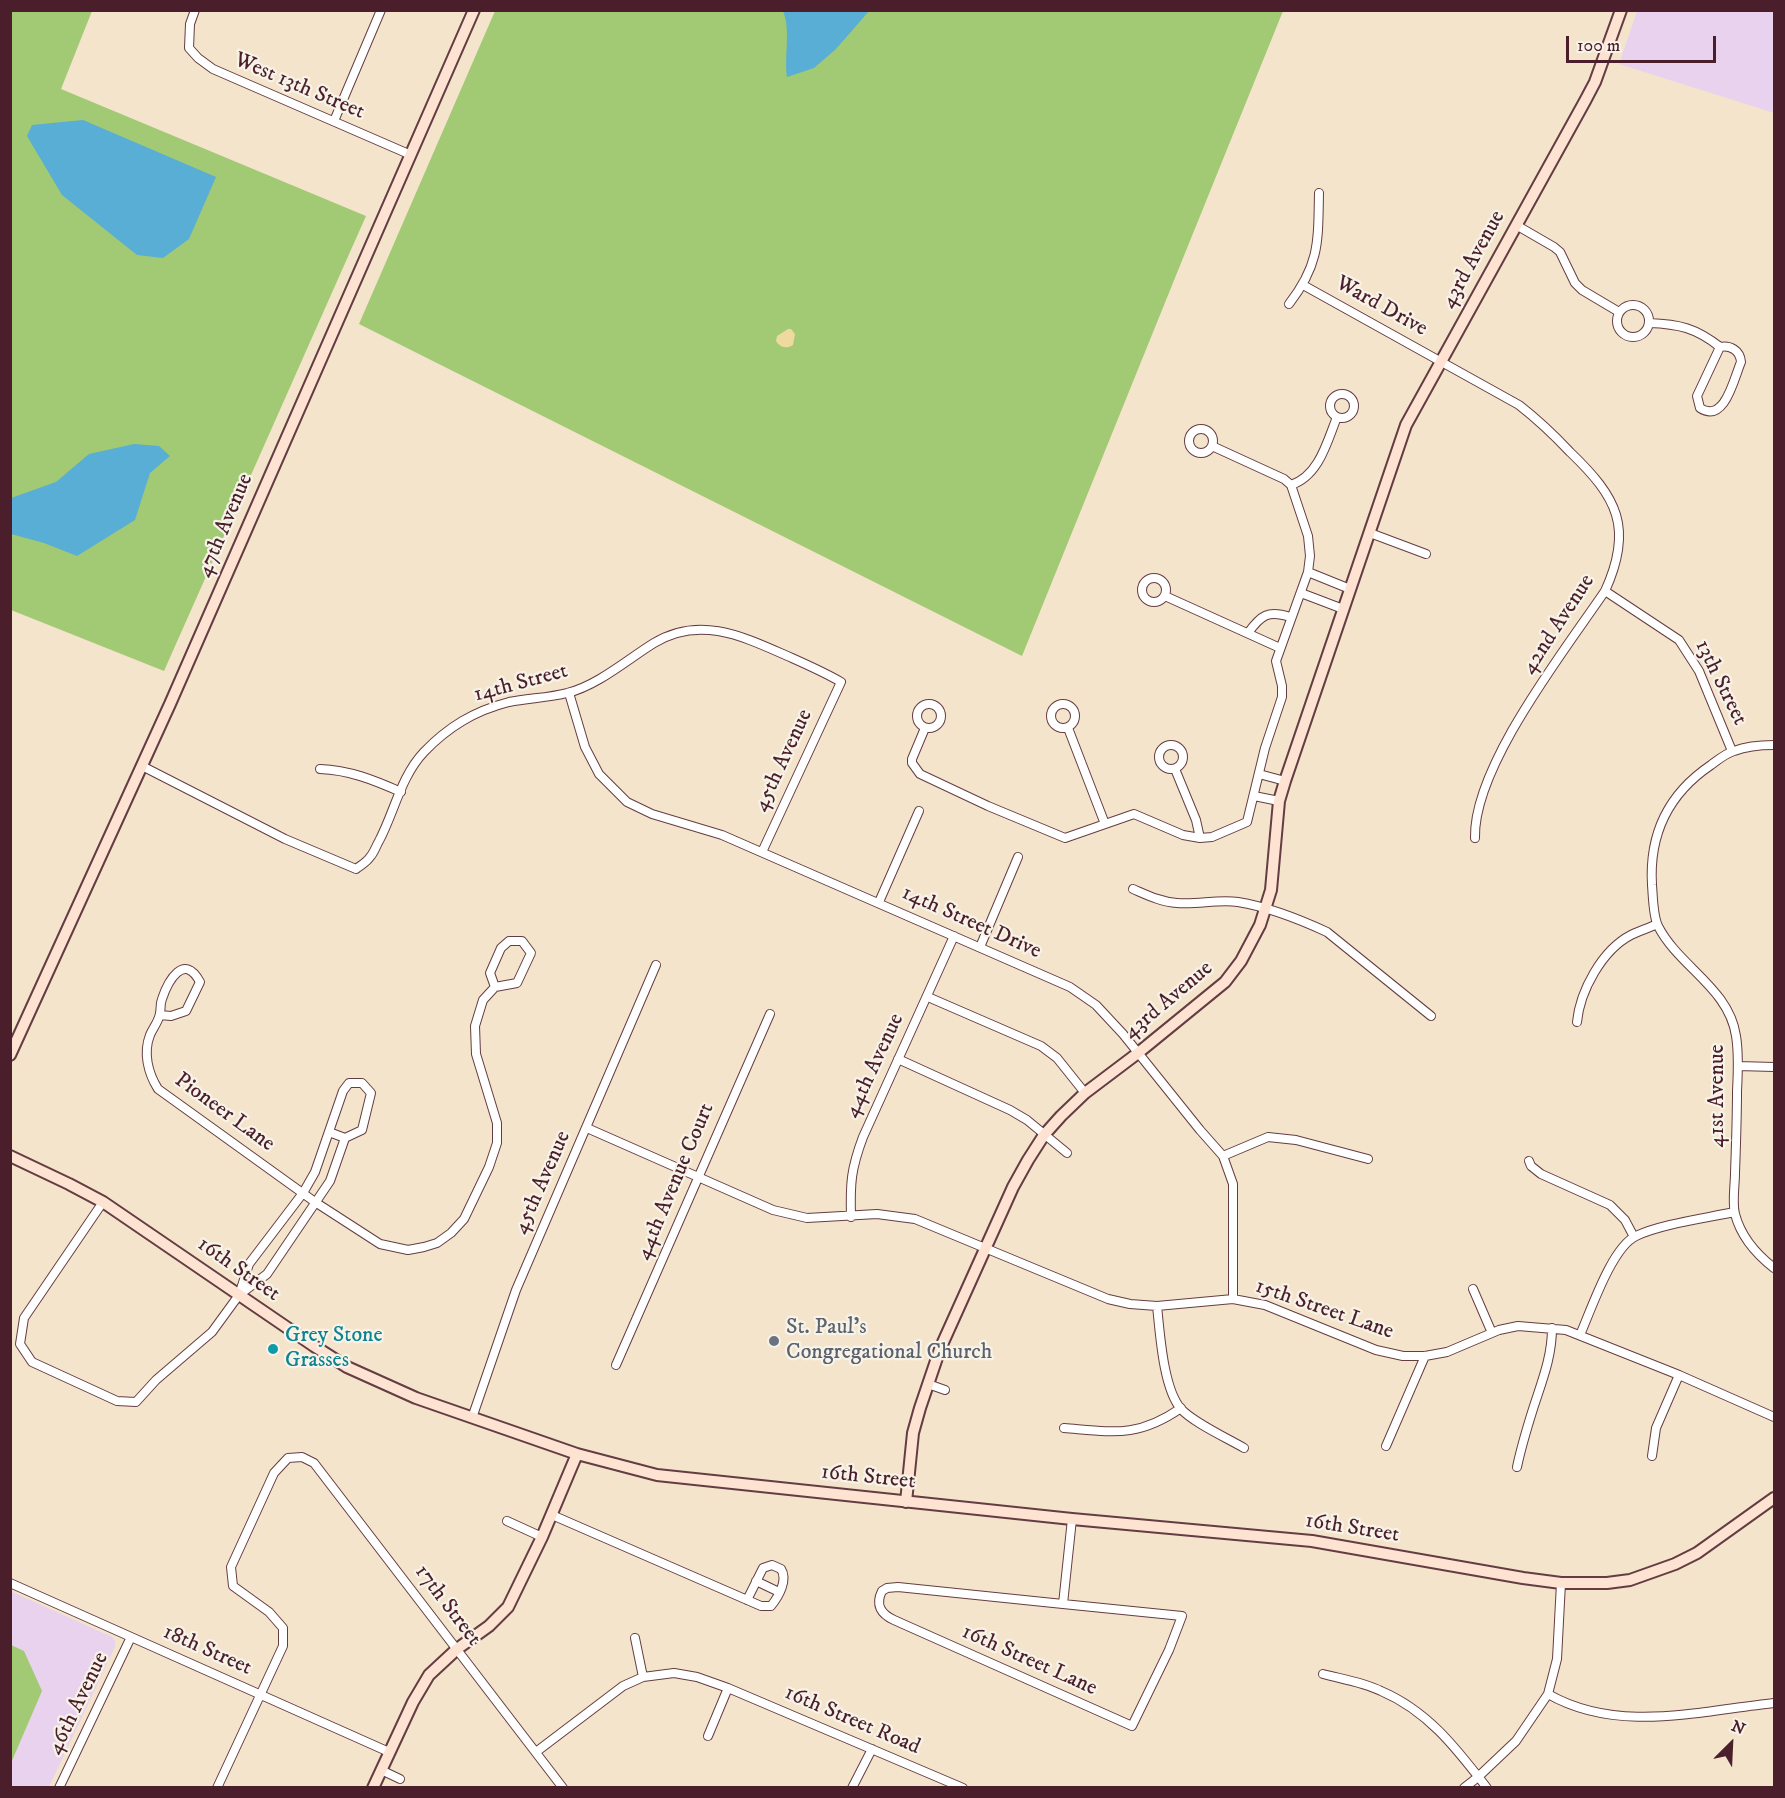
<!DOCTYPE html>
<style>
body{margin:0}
#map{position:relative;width:1785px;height:1798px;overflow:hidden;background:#f4e4cc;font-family:"IM FELL DW Pica",serif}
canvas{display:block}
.frame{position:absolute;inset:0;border:12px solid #4a1f2b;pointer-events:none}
.north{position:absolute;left:1701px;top:1714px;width:60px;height:60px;-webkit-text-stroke:4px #f7f3e8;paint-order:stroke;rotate:24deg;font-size:16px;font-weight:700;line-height:24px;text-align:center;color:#4a1f2b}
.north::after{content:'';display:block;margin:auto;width:21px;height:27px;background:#4a1f2b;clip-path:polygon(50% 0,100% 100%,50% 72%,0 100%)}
.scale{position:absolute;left:1566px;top:36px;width:150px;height:27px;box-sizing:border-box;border:3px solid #4a1f2b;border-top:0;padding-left:8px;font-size:18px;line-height:21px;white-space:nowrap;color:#4a1f2b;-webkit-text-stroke:4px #f7f3e8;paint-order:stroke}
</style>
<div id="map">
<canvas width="1785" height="1798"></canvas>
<div class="frame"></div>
<div class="north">N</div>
<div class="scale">100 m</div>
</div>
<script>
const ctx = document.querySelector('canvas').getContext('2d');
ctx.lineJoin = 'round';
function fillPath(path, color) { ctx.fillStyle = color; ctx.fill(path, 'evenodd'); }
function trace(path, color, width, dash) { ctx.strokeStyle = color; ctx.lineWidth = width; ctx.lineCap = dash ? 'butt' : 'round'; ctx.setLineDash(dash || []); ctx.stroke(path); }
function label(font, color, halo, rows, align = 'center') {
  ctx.font = font + ' "IM FELL DW Pica",serif'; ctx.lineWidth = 4.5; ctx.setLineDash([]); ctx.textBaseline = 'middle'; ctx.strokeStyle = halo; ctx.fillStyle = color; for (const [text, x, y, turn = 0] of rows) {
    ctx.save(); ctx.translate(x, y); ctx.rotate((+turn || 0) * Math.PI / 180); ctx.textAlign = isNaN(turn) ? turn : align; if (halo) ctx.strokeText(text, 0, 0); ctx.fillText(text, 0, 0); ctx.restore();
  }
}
fillPath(new Path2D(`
 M1637,11h137v102l-155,-49z
 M10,1591l78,35 24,11 3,4v6l-66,140h-38z`), '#e9d2ee');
fillPath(new Path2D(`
 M10,11h82l-31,78 305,127 -202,455 -153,-61z
 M495,11h788l-261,645 -663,-332z
 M11,1645l13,6 18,40 -31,72z`), '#a2c974');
fillPath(new Path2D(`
 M788,329h3l4,5 -2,11c-6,4 -13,3 -17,-4l1,-5z`), '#eeda9e');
fillPath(new Path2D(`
 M783,11h86l-33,38 -22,19 -27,9c-3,-21 4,-47 -4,-66z
 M83,120l133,57 -27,62 -26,19 -26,-3 -75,-60 -35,-59 5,-11z
 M134,444l25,2 11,10 -20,17 -15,47 -58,36 -33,-13 -33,-9v-36l45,-16 33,-28z`), '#58aed4');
const street = new Path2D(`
 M195,10l-5,14 -1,24 9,10 15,11 198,86
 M334,121l47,-111
 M1516,225l38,22 6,5 15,31 7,7 37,22
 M1303,285l216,120c18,14 35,30 51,47 47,45 64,76 35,139 -40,59 -132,176 -130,247
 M1289,304c31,-40 29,-63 30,-111
 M1617 321a16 16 0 1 1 32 0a16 16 0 1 1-32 0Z
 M1649,323c30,1 47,5 71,24
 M1720,347c10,-2 20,3 21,15 -7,16 -16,62 -41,46l-3,-12z
 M1330 406a12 12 0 1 1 24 0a12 12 0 1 1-24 0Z
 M1189 441a12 12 0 1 1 24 0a12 12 0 1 1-24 0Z
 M1291,485c28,-9 36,-43 46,-68
 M1370,533l56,21
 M1308,572l42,17
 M1142 590a12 12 0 1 1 24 0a12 12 0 1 1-24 0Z
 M1605,591l74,49 20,31 33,80
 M1301,593l42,16
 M1165,596l115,52
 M1248,633c13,-18 20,-23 42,-16
 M569,693l16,54 14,27 28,28 25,12 70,21 348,152 26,18 27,29 77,96 23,26 10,28v115
 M917 716a12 12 0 1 1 24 0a12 12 0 1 1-24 0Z
 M1051 716a12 12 0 1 1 24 0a12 12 0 1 1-24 0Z
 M925,728l-13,31v4l8,11 68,32 77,32 69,-24 49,21 17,3 12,-1 35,-15 18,-74 17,-51v-11l-6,-25 32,-89 2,-16 -2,-20 -17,-51 -7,-6 -72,-33
 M1068,728l37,96
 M1159 757a12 12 0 1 1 24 0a12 12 0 1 1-24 0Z
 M1774,745c-13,0 -27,1 -40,6 -8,2 -16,9 -23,14 -43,29 -62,70 -59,120 1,12 1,31 6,41 21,41 71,62 78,110 3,18 2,37 1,55 0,27 -1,54 -2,82 0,12 -3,29 0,41 6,23 21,40 39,54
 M142,766l143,73 71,30c5,-4 11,-7 14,-12 4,-4 6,-11 9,-16 15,-28 22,-65 45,-89 24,-25 50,-41 85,-50 19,-4 39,-4 58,-9 30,-7 61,-34 87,-50 44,-27 86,-8 129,11 20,9 39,17 58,28l-79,170
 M320,769c29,1 54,11 81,23
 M1175,769l21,51 4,18
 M1259,774l26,7
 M1254,796l25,5
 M1133,889c14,6 28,13 44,14 20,2 41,-4 61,-1 31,5 61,17 89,30l104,84
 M879,902l40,-91
 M980,947l38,-90
 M928,997l113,49 16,12 28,35
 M160,1015l11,1 15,-5 14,-29c-16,-30 -32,-1 -38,17 -2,5 -1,10 -2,14 -1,8 -7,15 -10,22 -7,18 -2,38 8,54l157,113 65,42 28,6 16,-3 13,-4 14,-10 13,-14 25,-52 8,-24v-20l-21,-69 -1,-28 8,-26 12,-13 22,-4 14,-30 -9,-12h-13l-8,7 -11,25 5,14
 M1577,1022c3,-31 25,-72 54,-87 8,-4 18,-7 26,-11
 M898,1059l112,51 17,10 40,33
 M1738,1066l36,1
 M587,1128l186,82 34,8 70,-4 38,5 193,80 22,5 27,2 76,-7 32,6 111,45 27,6h22l22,-4 52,-22 19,-4 48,4 113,45 95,42
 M329,1132l16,6
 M1223,1156l45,-19 28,3 72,19
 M1529,1161l2,5 10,8 69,31 15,15 9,17
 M103,1202l-79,116 -4,26 12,18 85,39 19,1 20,-22 56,-48 27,-37 10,-31 54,-71 12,-21 28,-81 6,-8h13l9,10 -9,37 -17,8 -15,43 -63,93 -28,21
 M851,1217c-1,-34 0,-48 12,-80l91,-201
 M1473,1289l19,44
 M1157,1306c3,27 6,82 24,103 13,14 46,29 63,39
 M1580,1335c11,-25 32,-88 56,-99 25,-12 71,-18 98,-24
 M616,1365l154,-351
 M928,1384l17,6
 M472,1418l44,-128 140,-325
 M1064,1428c49,4 74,10 117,-20
 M1386,1446l39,-90
 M1652,1456l4,-28 23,-53
 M1517,1467c4,-19 10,-39 16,-58 9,-28 19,-52 19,-81
 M552,1515l209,91h10c8,-10 17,-26 10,-37l-9,-4 -9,3 -16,32
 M507,1521l35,16
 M756,1581l23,11
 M10,1583l379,169
 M1063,1604l-165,-17 -11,1 -5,3c-7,14 -1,23 12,29l238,106 37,-76 13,-34 -119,-12 9,-85
 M635,1638l8,39
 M1323,1674c19,5 40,8 58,17 47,20 75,57 106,97
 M1548,1694c70,40 151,17 226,9
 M708,1736l20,-48
 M536,1752l87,-66 20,-9 31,-4 23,4 31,11 235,100
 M381,1770l19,9
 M59,1788l72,-151
 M217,1788l66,-142v-18l-14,-16 -36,-26 -2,-19 43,-94 14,-15 14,-1 12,6 249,325
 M852,1788l20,-39
 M1464,1788l14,-11 38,-36 32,-47 9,-35 4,-76`);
const secondary = new Path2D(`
 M10,1055l160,-351 304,-694
 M10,1156l59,28 34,18 211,144 33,21 69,31 161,56 80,21 415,44 240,22 211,37 38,5h46l23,-3 45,-16 22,-11 77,-55
 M906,1502l7,-69 7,-25 20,-59 73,-162 15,-27 16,-25 17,-19 24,-23 53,-40 87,-71 16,-21 19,-36 11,-35 8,-89 6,-20 121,-356 179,-324 10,-19 26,-72
 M373,1788l40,-86 16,-27 28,-26 32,-23 19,-19 34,-70 35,-83`);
trace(street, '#643d43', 10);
trace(secondary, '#643d43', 14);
trace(street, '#fff', 8);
trace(secondary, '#fee3d2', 10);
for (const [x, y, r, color] of [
 [774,1341,6,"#6b7280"],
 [273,1349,6,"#0f9aa8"]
]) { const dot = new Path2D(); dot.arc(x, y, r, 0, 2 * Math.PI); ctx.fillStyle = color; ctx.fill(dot); trace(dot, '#f7f3e8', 2); }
label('22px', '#4a1f2b', '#f7f3e8', [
 ["West 13th Street",299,87,23],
 ["43rd Avenue",1474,260,-61],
 ["Ward Drive",1381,307,29],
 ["47th Avenue",226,526,-67],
 ["42nd Avenue",1559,625,-57],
 ["13th Street",1720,683,64],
 ["14th Street",521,684,-15],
 ["45th Avenue",784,761,-65],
 ["14th Street Drive",971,923,24],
 ["43rd Avenue",1169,1001,-40],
 ["44th Avenue",875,1066,-65],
 ["41st Avenue",1718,1096,-90],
 ["Pioneer Lane",224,1113,36],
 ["44th Avenue Court",676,1182,-67],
 ["45th Avenue",543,1183,-66],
 ["16th Street",238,1270,35],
 ["15th Street Lane",1324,1310,19],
 ["16th Street",868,1478,6],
 ["16th Street",1352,1529,9],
 ["17th Street",447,1606,53],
 ["18th Street",207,1651,24],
 ["16th Street Lane",1029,1661,24],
 ["46th Avenue",79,1704,-64],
 ["16th Street Road",852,1721,23]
]);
label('22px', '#5b616d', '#f7f3e8', [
 ["St. Paul's",786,1328],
 ["Congregational Church",786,1353]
], 'left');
label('22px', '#0d838f', '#f7f3e8', [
 ["Grey Stone",285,1336],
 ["Grasses",285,1361]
], 'left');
</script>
